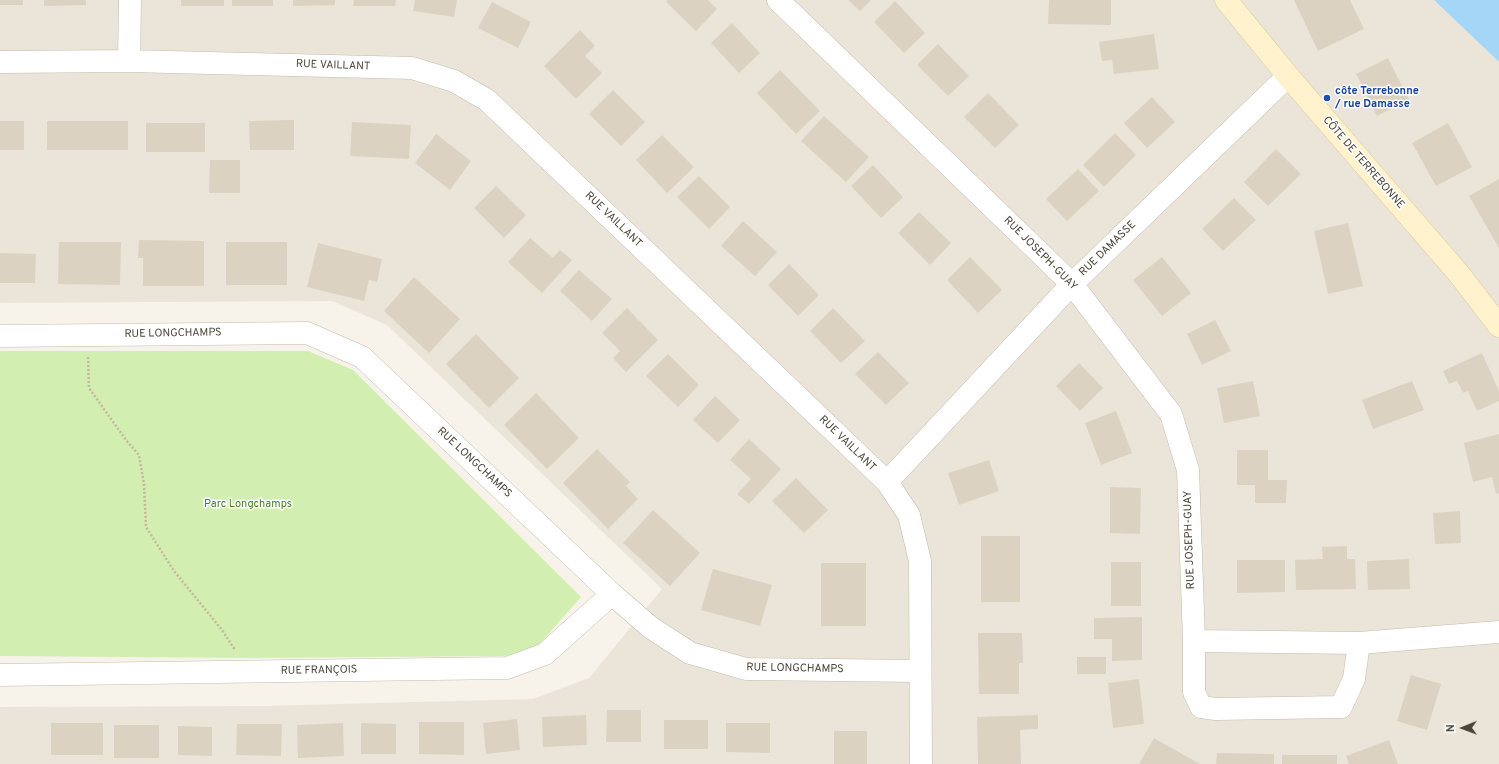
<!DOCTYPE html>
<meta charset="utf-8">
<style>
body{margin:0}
#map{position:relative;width:1499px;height:764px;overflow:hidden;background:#f7f3eb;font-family:Overpass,sans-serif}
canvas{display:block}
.north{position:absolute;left:1443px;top:708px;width:40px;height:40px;-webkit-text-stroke:3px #fff;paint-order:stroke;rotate:269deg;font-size:11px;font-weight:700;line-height:16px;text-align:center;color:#4c4438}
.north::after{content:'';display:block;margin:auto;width:14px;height:18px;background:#4c4438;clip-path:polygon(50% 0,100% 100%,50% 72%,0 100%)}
</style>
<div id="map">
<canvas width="1499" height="764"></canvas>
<div class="north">N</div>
</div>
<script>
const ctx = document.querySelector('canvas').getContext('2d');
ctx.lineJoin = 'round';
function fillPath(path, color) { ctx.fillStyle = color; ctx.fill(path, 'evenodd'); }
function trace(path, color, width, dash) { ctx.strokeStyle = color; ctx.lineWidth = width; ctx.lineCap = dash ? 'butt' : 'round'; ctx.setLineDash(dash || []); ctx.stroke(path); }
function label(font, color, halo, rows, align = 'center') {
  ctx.font = font + ' Overpass,sans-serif'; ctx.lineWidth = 3; ctx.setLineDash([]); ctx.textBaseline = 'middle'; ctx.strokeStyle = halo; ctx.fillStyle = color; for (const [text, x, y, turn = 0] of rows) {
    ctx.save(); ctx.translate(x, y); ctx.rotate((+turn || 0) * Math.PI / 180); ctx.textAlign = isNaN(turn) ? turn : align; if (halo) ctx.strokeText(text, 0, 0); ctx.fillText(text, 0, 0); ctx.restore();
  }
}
fillPath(new Path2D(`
 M0,0h1434l65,62v702h-1499v-57l263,-1 270,-7 56,-21 73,-89 -275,-264 -55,-24 -332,2z`), '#ebe5d9');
fillPath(new Path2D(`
 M0,351h308l45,19 228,227 -45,51 -31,8 -257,2 -248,-2z`), '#d3eeb1');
fillPath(new Path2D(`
 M1434,0h65v62z`), '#a4d6f7');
fillPath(new Path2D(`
 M0,0h23v5h-23z
 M44,0h42v5l-42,1z
 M181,0h43v6h-43z
 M232,0h41v6h-41z
 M293,0h42v5l-42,1z
 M354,0h42l-1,6h-42z
 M415,0h42l-3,17 -41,-6z
 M667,0h41l9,9 -21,22 -30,-29z
 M848,0h23l-11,11z
 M1049,0h62v25l-63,-1z
 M1294,0h56l14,29 -46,22z
 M895,1l30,32 -21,20 -30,-31z
 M492,2l39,20 -13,26 -40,-20z
 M732,23l28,30 -21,20 -28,-30z
 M580,30l15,16 -10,10 17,17 -26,26 -32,-33z
 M1154,34l5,35 -45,5 -2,-14 -10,1 -3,-19z
 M938,44l31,32 -21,20 -31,-31z
 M1388,58l21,42 -32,16 -21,-42z
 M780,70l40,41 -24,23 -39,-41z
 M613,90l32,32 -24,24 -32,-32z
 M988,93l31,32 -24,23 -31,-31z
 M1152,97l23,25 -28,26 -23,-25z
 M824,116l45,41 -23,25 -45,-41z
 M294,120v30h-44l-1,-29z
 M0,121h24v29h-24z
 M47,121h81v29h-81z
 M352,122l59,3 -2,34 -59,-3z
 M146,123h59v29h-59z
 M1448,123l24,44 -36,19 -24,-43z
 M1115,133l21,22 -32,32 -21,-22z
 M436,134l35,27 -21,29 -35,-27z
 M662,135l32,32 -27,26 -31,-33z
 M1276,149l25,25 -33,32 -24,-24z
 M210,160h30v33h-31z
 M873,165l30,32 -22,21 -30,-32z
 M1078,169l21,22 -32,30 -21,-22z
 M699,176l31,31 -21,22 -32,-32z
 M1499,179v69l-30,-52z
 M496,186l30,29 -22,23 -30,-30z
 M1234,198l22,22 -33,31 -21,-22z
 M919,212l32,31 -21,22 -32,-32z
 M743,221l34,31 -22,24 -34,-30z
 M1348,223l15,63 -35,8 -14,-63z
 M530,238l23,20 7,-8 12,10 -30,33 -34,-31z
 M139,240l65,1v45h-61v-28h-5z
 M59,242h62l-1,43 -62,-1z
 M226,242h61v43h-61z
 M318,243l64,16 -5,23 -8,-2 -5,21 -57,-14z
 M0,253l36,1 -1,29h-35z
 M970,257l32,33 -24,23 -31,-33z
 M1162,257l29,36 -29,23 -29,-36z
 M789,264l30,31 -21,21 -30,-31z
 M579,270l33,29 -20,22 -32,-30z
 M414,277l46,42 -31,34 -45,-42z
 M627,308l31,32 -32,32 -13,-14 7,-7 -18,-18z
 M833,308l32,33 -24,22 -31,-32z
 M1215,320l16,31 -29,14 -15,-31z
 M476,334l43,44 -30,30 -43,-44z
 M878,352l31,31 -23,22 -31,-31z
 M1482,353l17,38v10l-22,10 -9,-20 -5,2 -6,-12 -8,3 -6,-13z
 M668,354l31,31 -21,22 -32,-31z
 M1079,363l24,25 -23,23 -24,-25z
 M1253,381l7,35 -36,7 -7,-35z
 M1412,381l12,29 -51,19 -11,-29z
 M536,393l43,45 -32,31 -43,-44z
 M715,396l25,24 -22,23 -25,-23z
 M1116,411l16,42 -31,12 -16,-42z
 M1499,434v59l-3,1 -4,-17 -19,5 -9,-39z
 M749,439l32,30 -32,35 -12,-10 14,-15 -21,-19z
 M597,449l33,33 -4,4 12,13 -30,30 -45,-46z
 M1237,450h31v30h19l-1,23h-31v-18h-18z
 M989,460l10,31 -40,14 -11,-32z
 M796,478l32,32 -24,23 -32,-32z
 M1110,487l31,1 -1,46 -30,-1z
 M653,510l47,43 -30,33 -47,-43z
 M1460,511l1,32 -26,1 -2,-31z
 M981,536h39v66h-39z
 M1347,546v13h8l1,30 -60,1 -1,-30 28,-1 -1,-12z
 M1409,559l1,30 -42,1 -1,-29z
 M1237,560h48v32l-48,1z
 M1111,562h30v44h-30z
 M821,563h45v63h-45z
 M713,569l59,16 -12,41 -59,-16z
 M1142,617v43l-30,1v-22h-18v-21z
 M978,633h44l1,30h-4v31h-40z
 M1077,657h29v17h-29z
 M1411,675l30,9 -14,46 -30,-9z
 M1139,679l5,45 -31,4 -5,-45z
 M607,710h34v32h-35z
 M586,715l1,30 -44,2 -1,-30z
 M1038,715v14l-18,1 1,34h-43l-1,-47z
 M517,719l3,31 -34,4 -3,-31z
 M664,720h44v29h-44z
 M419,722h45v33l-45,-1z
 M51,723h52v32h-52z
 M343,723l1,33 -46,2 -1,-33z
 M361,723l35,1v30h-35z
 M726,723h44v30l-44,-1z
 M237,724h45l-1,32 -45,-1z
 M114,725h45v33h-45z
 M178,726l34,1v29l-34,-1z
 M834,731h33v33h-33z
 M1154,738l46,26h-61z
 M1389,740l9,24h-49l-3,-8z
 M1217,753l57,1v10h-58z
 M1282,755h55v9h-55z`), '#dcd2c2');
const minor = new Path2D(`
 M778,0l294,284 99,130 17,56 6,171 165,2 140,-11
 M129,61l1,-61
 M0,62l129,-1 283,7 42,13 33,19 400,382 22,33 11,46 1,203
 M0,336l307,-3 55,24 250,237 38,33 40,26 56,16 173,2
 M887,482l185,-198 216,-208
 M1194,641v51l7,15 15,2 125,-2 13,-28 5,-36
 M0,675l507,-7 38,-14 67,-60`);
const secondary = new Path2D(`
 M1226,0l62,76 171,198 40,52`);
trace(minor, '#c3bbac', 23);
trace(secondary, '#dac897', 23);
trace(new Path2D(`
 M88,357l1,31 37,52 13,15 5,29 2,43 28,44 48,59 13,20`), '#c6b79c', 2.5, [2, 2]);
trace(minor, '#fff', 22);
trace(secondary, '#fff2cd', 22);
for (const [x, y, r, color] of [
 [1327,98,4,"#1a4fb4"]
]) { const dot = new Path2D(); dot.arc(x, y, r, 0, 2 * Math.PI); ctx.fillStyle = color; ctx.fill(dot); trace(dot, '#fff', 1.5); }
label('11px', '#4c4438', '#fff', [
 ["RUE VAILLANT",333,66,2],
 ["CÔTE DE TERREBONNE",1363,163,49],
 ["RUE VAILLANT",613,220,44],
 ["RUE DAMASSE",1108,249,-44],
 ["RUE JOSEPH-GUAY",1040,254,45],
 ["RUE LONGCHAMPS",173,334,-1],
 ["RUE VAILLANT",847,444,44],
 ["RUE LONGCHAMPS",474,463,43],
 ["RUE JOSEPH-GUAY",1190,540,-92],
 ["RUE LONGCHAMPS",795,669,1],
 ["RUE FRANÇOIS",319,671,-1]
]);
label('bold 11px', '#164399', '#fff', [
 ["côte Terrebonne",1335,92],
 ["/ rue Damasse",1335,105]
], 'left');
label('11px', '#477f23', '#fff', [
 ["Parc Longchamps",248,505]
]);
</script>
